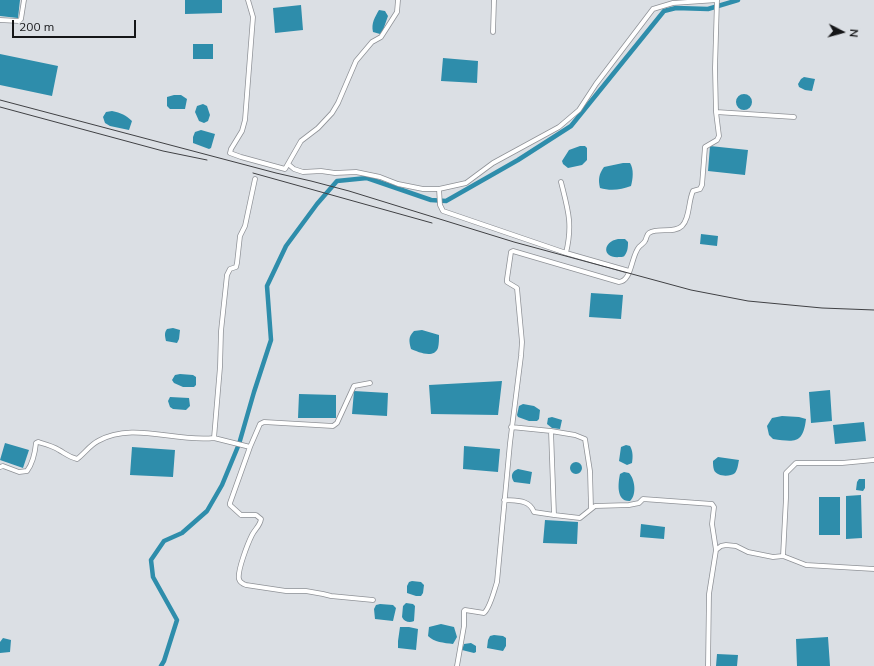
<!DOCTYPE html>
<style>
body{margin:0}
#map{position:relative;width:874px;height:666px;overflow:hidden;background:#dbdfe4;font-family:Mulish,sans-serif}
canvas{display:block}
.north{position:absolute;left:822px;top:12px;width:40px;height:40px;-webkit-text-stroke:3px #dbdfe4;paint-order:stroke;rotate:96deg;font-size:11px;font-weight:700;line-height:16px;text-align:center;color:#151618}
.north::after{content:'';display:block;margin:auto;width:14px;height:18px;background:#151618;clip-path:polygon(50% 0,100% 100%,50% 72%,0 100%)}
.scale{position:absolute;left:12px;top:20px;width:124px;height:18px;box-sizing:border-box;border:2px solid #151618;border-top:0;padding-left:5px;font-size:12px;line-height:14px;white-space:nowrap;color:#151618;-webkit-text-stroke:3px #dbdfe4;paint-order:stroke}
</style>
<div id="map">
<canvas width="874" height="666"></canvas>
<div class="north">N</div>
<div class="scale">200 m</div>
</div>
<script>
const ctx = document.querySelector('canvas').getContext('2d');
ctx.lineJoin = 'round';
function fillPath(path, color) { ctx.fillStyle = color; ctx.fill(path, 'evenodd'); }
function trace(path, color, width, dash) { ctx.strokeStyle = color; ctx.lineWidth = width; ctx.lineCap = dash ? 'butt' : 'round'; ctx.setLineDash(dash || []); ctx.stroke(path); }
fillPath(new Path2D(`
 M0,0h20l-2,18 -18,-2z
 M185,0h37v13l-37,1z
 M301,5l2,25 -28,3 -2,-25z
 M379,10l6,1 3,5 -6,17 -2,1 -7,-2c-2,-9 2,-15 6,-22z
 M193,44h20v15h-20z
 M0,54l58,12 -6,30 -52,-11z
 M443,58l35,3 -1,22 -36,-2z
 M804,77l11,2 -3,12 -7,-1 -6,-3 -1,-3 3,-5z
 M736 102a8 8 0 1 1 16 0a8 8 0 1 1-16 0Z
 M174,95h7l6,4 -2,10h-15l-3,-3v-9z
 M203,104l4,2 3,9 -2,6 -4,2 -5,-2 -4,-9 2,-6z
 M112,111c9,2 14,4 20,10l-3,9 -19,-4 -5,-3 -2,-6 3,-5z
 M201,130l14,4 -4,14 -2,1 -16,-6v-6l2,-5z
 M580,146h5l2,2v12l-5,5 -14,3 -5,-4 -1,-3 7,-11z
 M710,146l38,4 -3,25 -37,-4z
 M623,163h7c4,6 3,16 1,23 -10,4 -21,5 -31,2 -2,-9 -1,-14 4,-21z
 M701,234l17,2 -1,10 -17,-2z
 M618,239h7l3,3c0,4 0,9 -3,13 -1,2 -3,2 -5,2 -18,2 -18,-15 -2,-18z
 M591,293l32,2 -2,24 -32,-2z
 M173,328l7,2 -1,9 -2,4 -11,-2c-1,-5 -2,-8 1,-12z
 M422,330l17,5c0,4 0,9 -1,13 -4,11 -20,4 -27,1 -2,-8 -3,-12 3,-18z
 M180,374l13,1 3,2v8l-2,2h-11l-9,-4 -2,-3 3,-5z
 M502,381l-4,34 -67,-1 -2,-29z
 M830,390l2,31 -21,2 -2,-31z
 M354,391l34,2 -1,23 -35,-2z
 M299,394l37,1v23h-38z
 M170,397l19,1 1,8 -4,4 -13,-1 -3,-2 -2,-6z
 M523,404l11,2 6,4 -1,9 -2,2h-8l-11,-4 -1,-2 2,-9z
 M782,416l17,1 7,2c-3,25 -11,23 -33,20l-4,-4 -2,-9 5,-8z
 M552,417l10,3 -2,9 -8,-1 -5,-4 1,-6z
 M864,422l2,19 -31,3 -2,-19z
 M5,443l24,7 -6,18 -23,-8z
 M626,445l4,1c3,5 3,11 2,17l-5,2 -8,-4 2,-14z
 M464,446l36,3 -2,23 -35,-3z
 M132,447l43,3 -2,27 -43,-2z
 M718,457l21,3c-1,4 -1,9 -4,13 -5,4 -18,4 -21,-3 -1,-3 -1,-6 -1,-9z
 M570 468a6 6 0 1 1 12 0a6 6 0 1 1-12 0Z
 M518,469l14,3 -2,12 -16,-2c-4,-6 -2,-11 4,-13z
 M624,472l5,1c6,6 8,22 1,28 -14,1 -12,-18 -10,-27z
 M859,479h6v9l-2,3 -7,-1 1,-8z
 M861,495l1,43 -16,1v-43z
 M819,497h21v38h-21z
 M545,520l33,2 -1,22 -34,-1z
 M641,524l24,3 -1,12 -24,-2z
 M412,581l9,1 3,3 -1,8 -2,3h-5l-9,-3v-7l2,-4z
 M406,603l7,1 2,2 -1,15c-4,2 -10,1 -12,-4l1,-11z
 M380,604l13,1 3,3 -3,13 -18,-2 -1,-10 2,-4z
 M441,624l13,3 3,10 -4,7c-9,-1 -19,-2 -25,-8l1,-9z
 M400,627h9l9,2 -2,21 -18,-2v-7z
 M494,635l9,1 3,2v8l-3,5 -16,-3 1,-8 2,-4z
 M828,637l2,29h-33l-1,-27z
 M3,638l8,2 -1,12 -10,1v-11z
 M464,644l7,-1 5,3v6l-2,1 -12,-3z
 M717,654l21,1 -1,11h-21z`), '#2e8dab');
trace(new Path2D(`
 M161,666l3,-5 13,-41 -24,-43 -2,-17 13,-19 18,-8 25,-22 15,-26 17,-41 15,-52 17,-52 -4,-54 19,-40 31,-42 20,-23 30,-3 64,22 15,1 72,-41 53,-34 93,-115 12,-3 32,1 30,-9`), '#2e8dab', 4.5);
const street = new Path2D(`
 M248,0l5,17 -8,103 -3,11 -11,18 -1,4 11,4 44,12 16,-28 17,-13 14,-15 6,-10 18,-42 16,-19 9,-5 16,-25 1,-12
 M0,20l19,1 2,-2 3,-19
 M493,32l1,-32
 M716,112l78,5
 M288,164l6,5 9,3 18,-1 14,2 21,-1 24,5 18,7 25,5h16l27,-6 27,-20 66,-36 20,-17 17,-26 57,-75 20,-6 44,-3
 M561,182c7,28 12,42 5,71l63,18
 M439,189l1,16 3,6 123,42
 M511,427l40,4 3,84 26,3 15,-12 34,-1 10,-2 4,-4 69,5 2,3 -2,17 4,26
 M551,431l24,4 10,4 5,32 1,37
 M214,438l36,9 10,-23 4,-2 69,4 4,-3 17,-37 16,-3
 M250,447l-20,56v2l11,10h15l5,4c-1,7 -6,10 -9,16 -4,8 -15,36 -13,44 1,4 4,5 7,6l40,6h20l17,3 8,2 42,4
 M0,467l3,-1 16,6 8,-1c6,-8 8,-18 9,-28l2,-1c7,2 15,4 21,8 7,4 10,7 18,9 7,-5 13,-14 21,-18 35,-20 78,2 116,-3l6,-71 1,-36 6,-56 3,-6 6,-2 1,-4 3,-27 5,-10 10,-47
 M504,500c12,1 25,-1 30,12l20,3
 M783,556l3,-58v-25l10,-10h46l32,-3
 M457,666l7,-40v-15l1,-1 19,3c6,-5 10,-22 13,-31l13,-139 11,-87 1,-14 -5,-54 -10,-6v-3l4,-27 2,-1 106,31c13,-1 12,-26 20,-35 2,-2 5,-4 6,-6 2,-3 1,-6 4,-8 9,-6 25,1 33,-7 8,-8 6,-24 11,-35l7,-2 2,-4 3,-38 12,-7 2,-4 -3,-24 -1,-44 2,-68
 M708,666l1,-72 7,-44 5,-4 5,-1 10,1 12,6 25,5 10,-1 23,9 68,4`);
trace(street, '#8f9297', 5.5);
trace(street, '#fff', 4);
trace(new Path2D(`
 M0,100l276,73 35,8 38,10 165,51 177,48 57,11 74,7 52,2
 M0,107l163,44 44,9
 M253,173l179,50`), '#404144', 1);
</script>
